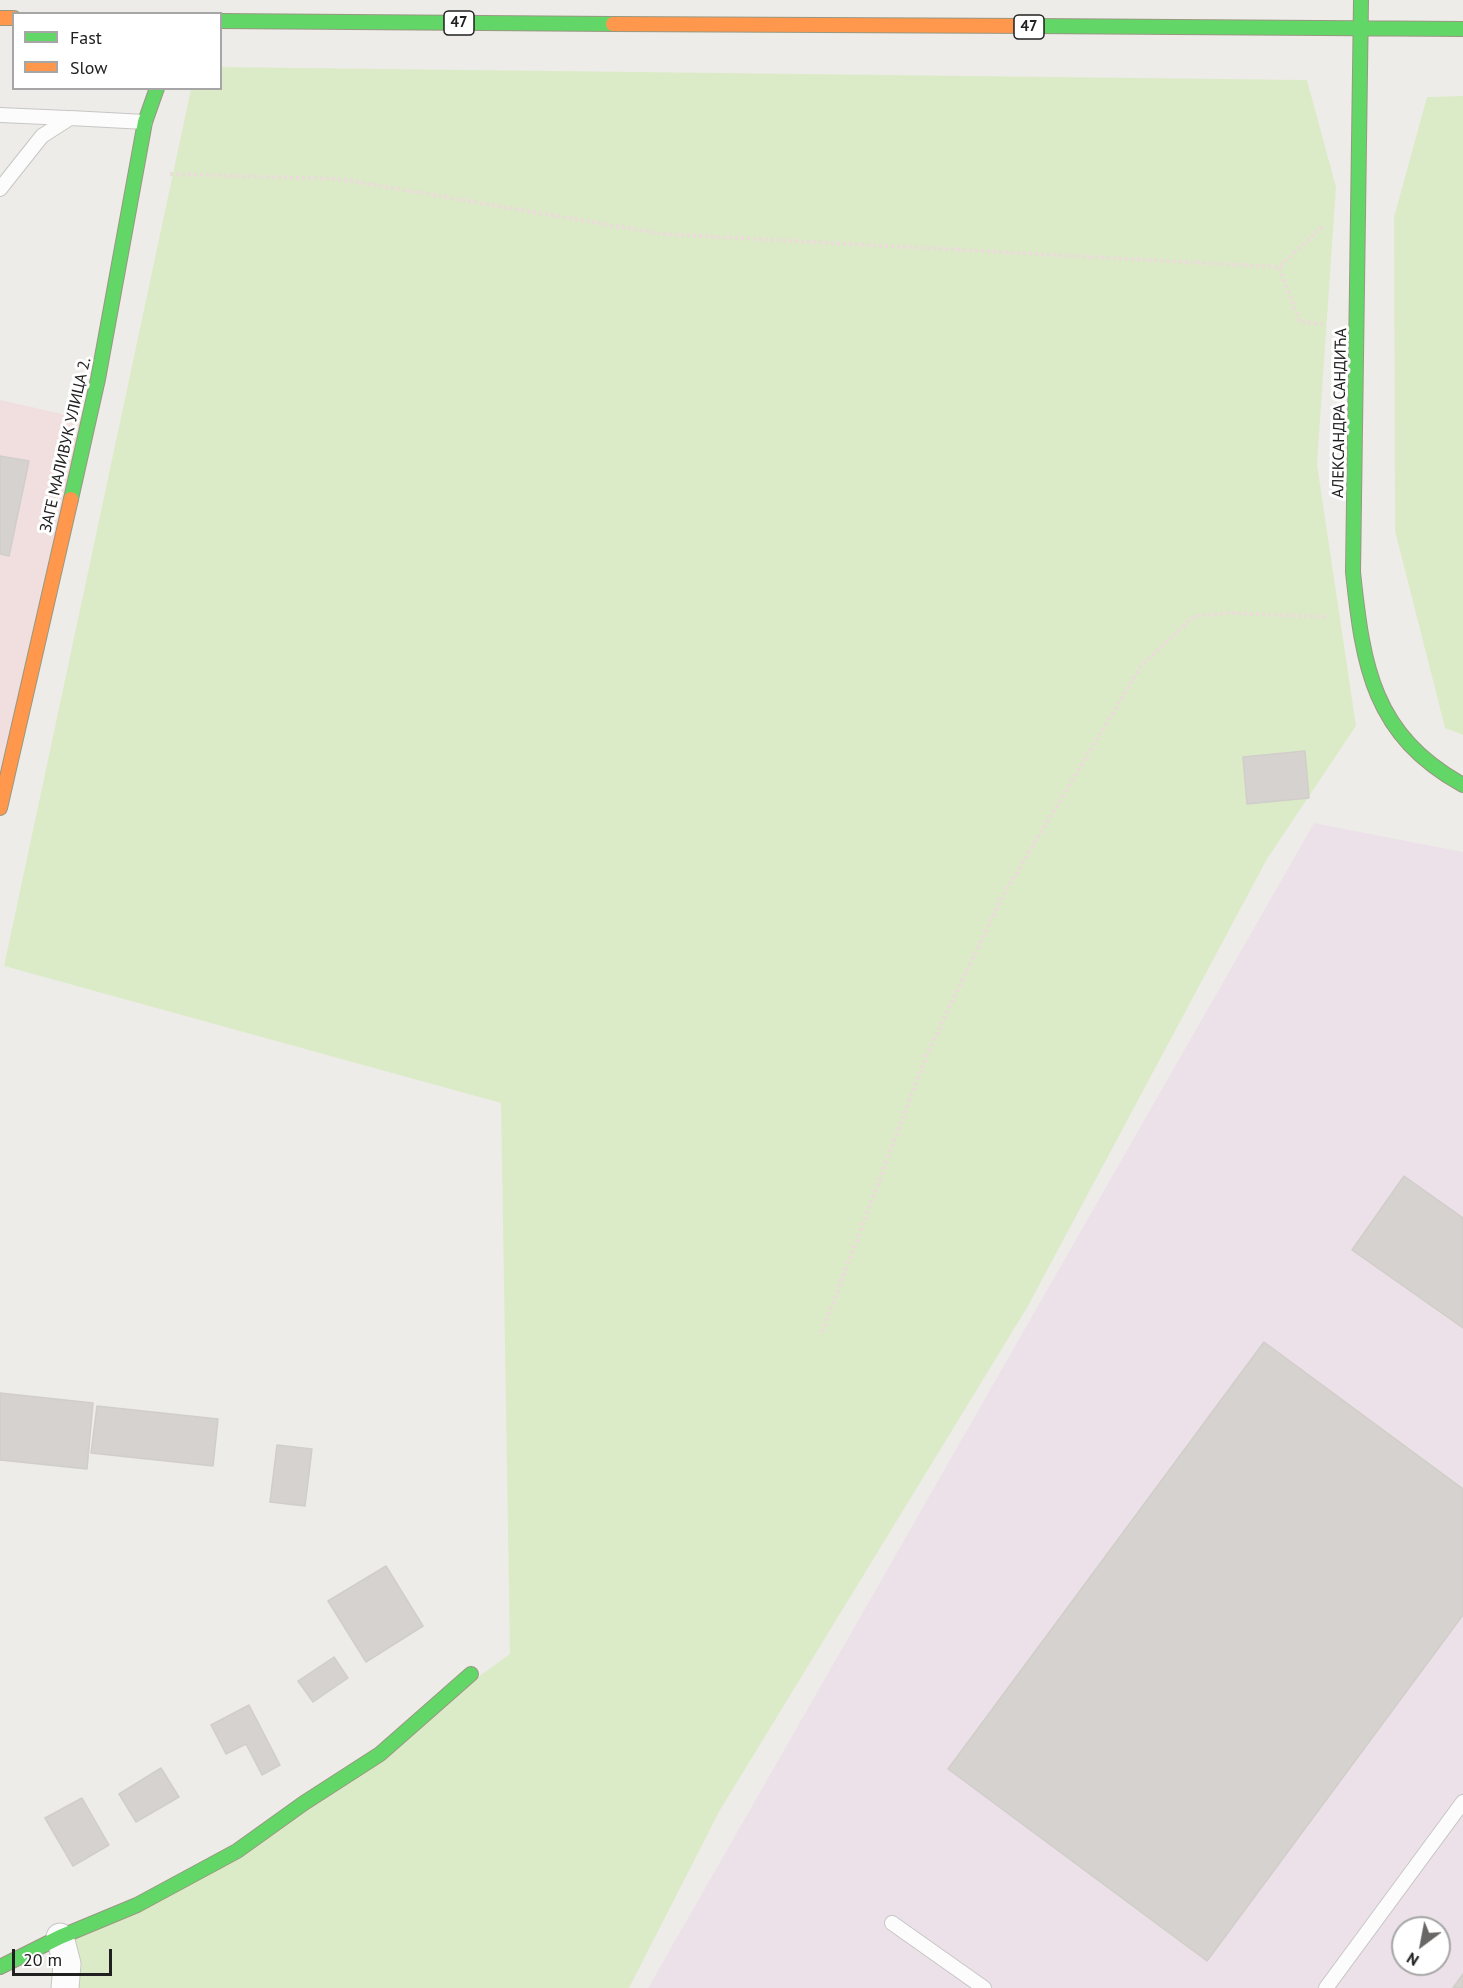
<!DOCTYPE html>
<meta charset="utf-8">
<style>
body{margin:0}
#map{position:relative;width:1463px;height:1988px;overflow:hidden;background:#eeece9;font-family:"PT Sans",sans-serif}
canvas{display:block}
.legend{position:absolute;left:12px;top:12px;width:210px;height:78px;box-sizing:border-box;background:#fff;border:2px solid #a6a6a6;margin:0;padding:8px 10px;list-style:none;font-size:18px;color:#202020}
.legend li{display:flex;align-items:center;gap:12px;height:30px}
.legend b{width:30px;border:2px solid #a6a6a6}
.north{position:absolute;left:1391px;top:1916px;width:60px;height:60px;box-sizing:border-box;background:#fff;border:2px solid #a6a6a6;border-radius:50%;rotate:212deg;font-size:16px;font-weight:700;line-height:24px;text-align:center;color:#202020}
.north::after{content:'';display:block;margin:auto;width:21px;height:27px;background:#686766;clip-path:polygon(50% 0,100% 100%,50% 72%,0 100%)}
.scale{position:absolute;left:12px;top:1949px;width:100px;height:27px;box-sizing:border-box;border:3px solid #202020;border-top:0;padding-left:8px;font-size:18px;line-height:21px;white-space:nowrap;color:#202020;-webkit-text-stroke:4px #fff;paint-order:stroke}
</style>
<div id="map">
<canvas width="1463" height="1988"></canvas>
<ul class="legend">
<li><b style="height:8px;background:#63d668"></b>Fast</li>
<li><b style="height:8px;background:#ff974d"></b>Slow</li>
</ul>
<div class="north">N</div>
<div class="scale">20 m</div>
</div>
<script>
const ctx = document.querySelector('canvas').getContext('2d');
ctx.lineJoin = 'round';
function fillPath(path, color) { ctx.fillStyle = color; ctx.fill(path, 'evenodd'); }
function trace(path, color, width, dash) { ctx.strokeStyle = color; ctx.lineWidth = width; ctx.lineCap = dash ? 'butt' : 'round'; ctx.setLineDash(dash || []); ctx.stroke(path); }
function label(font, color, halo, rows, align = 'center') {
  ctx.font = font + ' "PT Sans",sans-serif'; ctx.lineWidth = 6; ctx.setLineDash([]); ctx.textBaseline = 'middle'; ctx.strokeStyle = halo; ctx.fillStyle = color; for (const [text, x, y, turn = 0] of rows) {
    ctx.save(); ctx.translate(x, y); ctx.rotate((+turn || 0) * Math.PI / 180); ctx.textAlign = isNaN(turn) ? turn : align; if (halo) ctx.strokeText(text, 0, 0); ctx.fillText(text, 0, 0); ctx.restore();
  }
}
fillPath(new Path2D(`
 M0,400l89,20 -89,367z`), '#f0dfde');
fillPath(new Path2D(`
 M1314,823l149,29v1136h-815zM1403,1928h36v36h-36z`), '#ece1e8');
fillPath(new Path2D(`
 M221,67l1086,13 29,107 -19,277 39,262 -89,133 -239,447 -308,504 -91,178h-564l-5,-51 177,-86 273,-197 -9,-551 -497,-137 187,-877 29,-1z
 M1463,96v639l-18,-7 -50,-197 -1,-314 33,-120z`), '#dcebc7');
const building = new Path2D(`
 M0,456l29,5 -20,95 -9,-2z
 M1305,751l4,47 -62,6 -4,-47z
 M1404,1176l59,42v110l-111,-78z
 M1264,1342l199,147v126l-256,346 -259,-192z
 M0,1393l93,10 -6,66 -87,-9z
 M97,1406l121,13 -5,47 -122,-13z
 M277,1445l35,4 -7,57 -35,-4z
 M386,1566l37,60 -57,36 -38,-61z
 M334,1657l14,21 -35,24 -15,-21z
 M249,1705l31,60 -18,10 -16,-31 -20,10 -15,-29z
 M161,1768l18,29 -43,25 -17,-28z
 M82,1798l27,47 -36,21 -28,-48z
 M1463,1974v14h-10z`);
fillPath(building, '#d5d2cf');
trace(building, '#d1ceca', 1.5);
const lane = new Path2D(`
 M0,115l67,3
 M0,189l42,-53 28,-18 75,4
 M892,1923l92,65
 M1326,1988l137,-186`);
const street = new Path2D(`
 M60,1937l7,27 -2,24`);
const fast = new Path2D(`
 M1361,0l-8,572c10,95 20,163 110,213
 M220,21l393,3
 M1032,26l431,3
 M71,499l27,-120 47,-257 12,-34
 M0,1967l60,-30 77,-32 100,-54 67,-48 76,-49 91,-80`);
const slow = new Path2D(`
 M0,18h14
 M613,24l419,2
 M0,808l71,-309`);
trace(lane, '#c7c6c5', 16);
trace(street, '#c7c6c5', 29);
trace(fast, '#989880', 16);
trace(slow, '#989880', 16);
trace(new Path2D(`
 M170,174l169,5 324,55 616,33
 M1323,324l-23,-2 -21,-55 44,-41
 M822,1332l105,-278 75,-157 139,-231 53,-50 36,-3 96,4`), '#ebdbda', 4, [3, 3]);
trace(lane, '#fcfcfc', 14);
trace(street, '#fcfcfc', 27);
trace(fast, '#63d668', 14);
trace(slow, '#ff974d', 14);
for (const [x, y, w] of [
 [459,23,30],
 [1029,27,30]
]) { const box = new Path2D(); box.roundRect(x - w / 2, y - 12, w, 24, 4.5); ctx.fillStyle = '#fff'; ctx.fill(box); trace(box, '#202020', 1.5); }
label('bold 15px', '#202020', null, [
 ["47",459,23],
 ["47",1029,27]
]);
label('16px', '#202020', '#fff', [
 ["АЛЕКСАНДРА САНДИЋА",1340,413,-89],
 ["ЗАГЕ МАЛИВУК УЛИЦА 2.",66,445,-77]
]);
</script>
